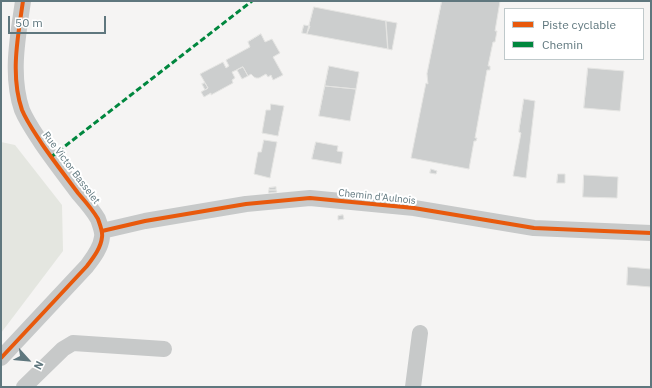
<!DOCTYPE html>
<style>
body{margin:0}
#map{position:relative;width:652px;height:388px;overflow:hidden;background:#f5f4f3;font-family:"IBM Plex Sans",sans-serif}
canvas{display:block}
.frame{position:absolute;inset:0;border:2px solid #5f777e;pointer-events:none}
.legend{position:absolute;left:504px;top:8px;width:140px;height:52px;box-sizing:border-box;background:#fff;border:1px solid #bfc9cb;margin:0;padding:5px 7px;list-style:none;font-size:12px;color:#5f777e}
.legend li{display:flex;align-items:center;gap:8px;height:20px}
.legend b{width:20px;border:1px solid #bfc9cb}
.north{position:absolute;left:8px;top:340px;width:40px;height:40px;-webkit-text-stroke:3px #fff;paint-order:stroke;rotate:117deg;font-size:11px;font-weight:700;line-height:16px;text-align:center;color:#5f777e}
.north::after{content:'';display:block;margin:auto;width:14px;height:18px;background:#5f777e;clip-path:polygon(50% 0,100% 100%,50% 72%,0 100%)}
.scale{position:absolute;left:8px;top:16px;width:98px;height:18px;box-sizing:border-box;border:2px solid #5f777e;border-top:0;padding-left:5px;font-size:12px;line-height:14px;white-space:nowrap;color:#5f777e;-webkit-text-stroke:3px #fff;paint-order:stroke}
</style>
<div id="map">
<canvas width="652" height="388"></canvas>
<div class="frame"></div>
<ul class="legend">
<li><b style="height:5px;background:#e8590c"></b>Piste cyclable</li>
<li><b style="height:5px;background:#00873e"></b>Chemin</li>
</ul>
<div class="north">N</div>
<div class="scale">50 m</div>
</div>
<script>
const ctx = document.querySelector('canvas').getContext('2d');
ctx.lineJoin = 'round';
function fillPath(path, color) { ctx.fillStyle = color; ctx.fill(path, 'evenodd'); }
function trace(path, color, width, dash) { ctx.strokeStyle = color; ctx.lineWidth = width; ctx.lineCap = dash ? 'butt' : 'round'; ctx.setLineDash(dash || []); ctx.stroke(path); }
function label(font, color, halo, rows, align = 'center') {
  ctx.font = font + ' "IBM Plex Sans",sans-serif'; ctx.lineWidth = 4; ctx.setLineDash([]); ctx.textBaseline = 'middle'; ctx.strokeStyle = halo; ctx.fillStyle = color; for (const [text, x, y, turn = 0] of rows) {
    ctx.save(); ctx.translate(x, y); ctx.rotate((+turn || 0) * Math.PI / 180); ctx.textAlign = isNaN(turn) ? turn : align; if (halo) ctx.strokeText(text, 0, 0); ctx.fillText(text, 0, 0); ctx.restore();
  }
}
fillPath(new Path2D(`
 M1,142l14,3 47,60 1,46 -62,82z`), '#e4e6e0');
const building = new Path2D(`
 M442,1h58l-5,30h2l-2,11h-2l-5,24h2v4h-3l-12,68h2l-1,3h-2l-5,28 -58,-11 15,-75 2,1 -1,-10z
 M314,7l72,14 2,28 -81,-15z
 M386,21l11,2 -5,27 -4,-1z
 M304,25l6,1 -3,8 -5,-1z
 M261,34l4,8 7,-3 8,14 -7,4 10,18 -10,5 -2,-5 -3,2 -2,-3 -7,4h-3l-2,-1 -3,-3 -3,2 -5,-9 -11,5 3,6 -3,2 1,3 -22,12v-2l-7,4 -3,-5 7,-4 -8,-14 23,-12 3,6 3,-2 -3,-6 24,-13 -2,-5z
 M329,66l30,6 -3,17 -31,-3z
 M243,67l5,9 -6,3 -5,-9z
 M588,68l36,3 -4,40 -36,-3z
 M205,83l3,5 -3,2 -3,-6z
 M325,86l31,3 -6,32 -31,-5z
 M524,99l11,2 -9,77 -13,-2 8,-43 -2,-1z
 M271,104l13,2 -6,30 -16,-3 4,-23h4z
 M264,140l13,2 -7,36 -16,-4 4,-22h3z
 M316,142l22,4 -1,5 6,1 -2,12 -29,-5z
 M431,169l6,2 -1,3 -6,-1z
 M558,174h7v9h-8z
 M584,175l34,2 -1,21 -34,-1z
 M276,187v3h-7v-2z
 M269,190h7l1,2 -8,1z
 M343,215l1,4 -6,1v-4z
 M628,267l23,2v18l-24,-2z`);
fillPath(building, '#cccece');
trace(building, '#e4e4e2', 1);
trace(new Path2D(`
 M102,231l43,-10 101,-17 64,-6 104,10 120,20 117,5
 M1,358l86,-92c6,-8 14,-18 15,-29 1,-5 -2,-12 -4,-18 -5,-9 -13,-18 -20,-26 -12,-16 -25,-33 -36,-49 -7,-11 -15,-22 -20,-34 -12,-35 -4,-74 1,-109
 M24,387l39,-38 10,-6 91,6
 M413,387l7,-54`), '#c7c9c9', 16);
trace(new Path2D(`
 M51,157l201,-156`), '#00873e', 3, [6, 3]);
trace(new Path2D(`
 M102,231l43,-10 101,-17 64,-6 104,10 120,20 117,5
 M1,358l86,-92c6,-8 14,-18 15,-29 1,-5 -2,-12 -4,-18 -5,-9 -13,-18 -20,-26 -12,-16 -25,-33 -36,-49 -7,-11 -15,-22 -20,-34 -12,-35 -4,-74 1,-109`), '#e8590c', 4);
label('10px', '#5f777e', '#fff', [
 ["Rue Victor Basselet",71,168,53],
 ["Chemin d'Aulnois",377,197,6]
]);
</script>
